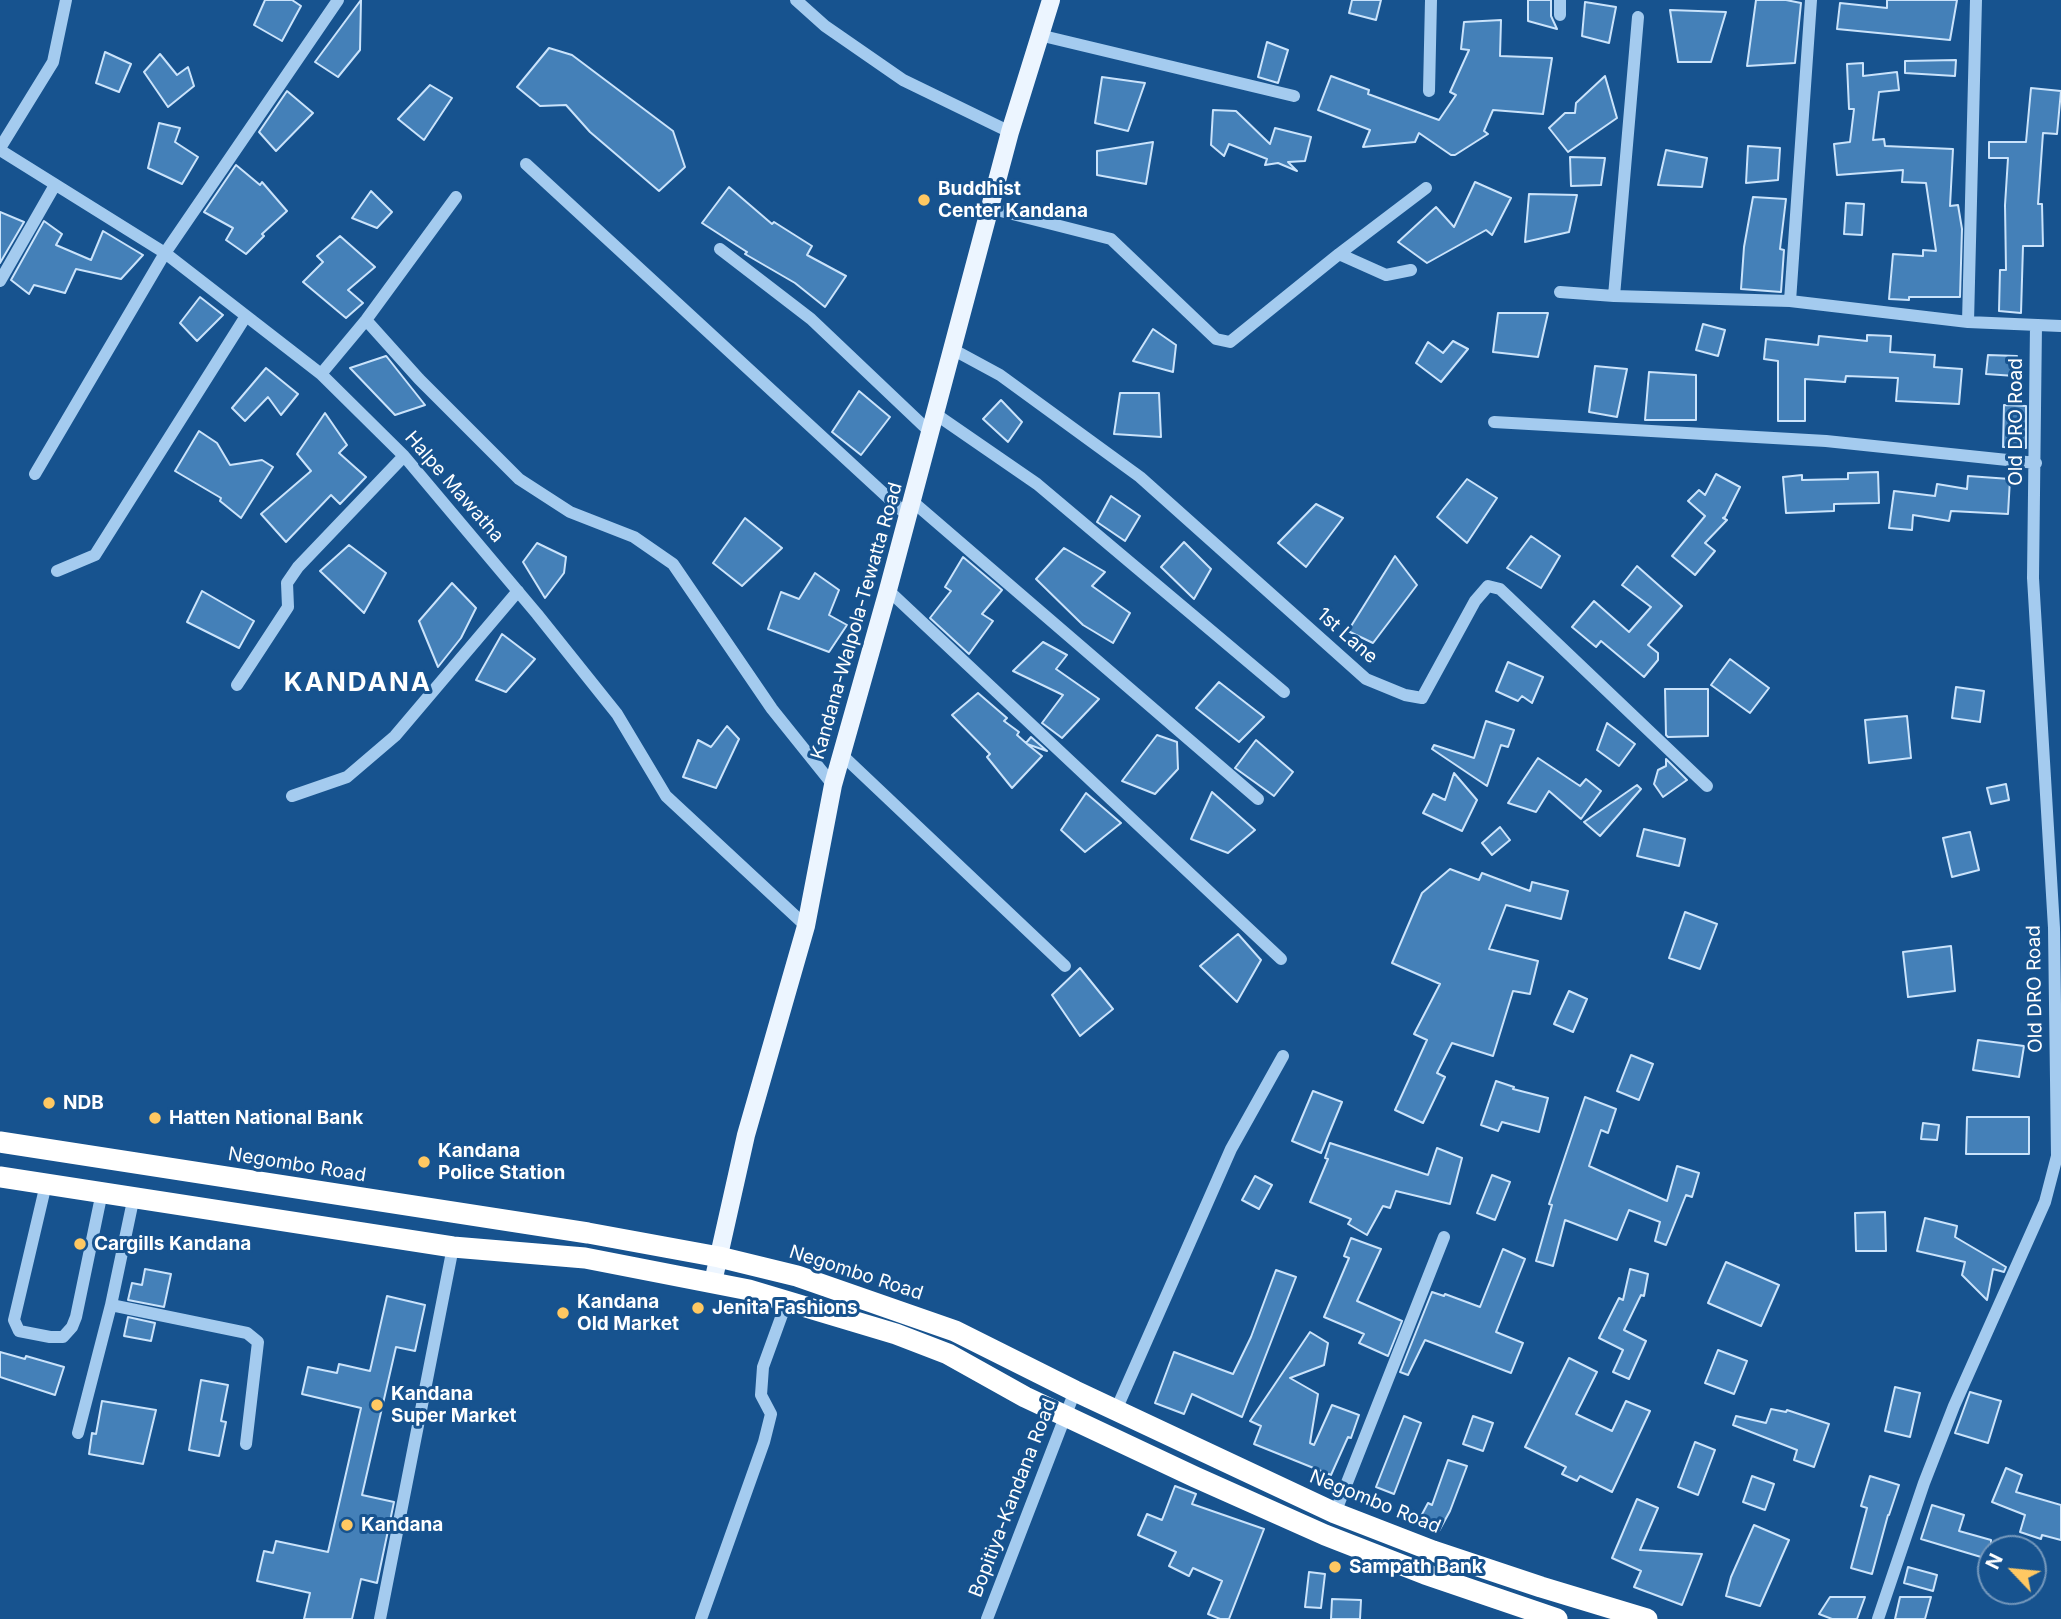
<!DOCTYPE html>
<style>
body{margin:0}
#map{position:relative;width:2061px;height:1619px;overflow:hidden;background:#17538f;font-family:Inter,sans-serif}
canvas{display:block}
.north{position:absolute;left:1977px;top:1535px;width:70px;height:70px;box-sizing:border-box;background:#17538f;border:2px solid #7498bc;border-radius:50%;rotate:296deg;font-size:19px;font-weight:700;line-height:28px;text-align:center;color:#fff}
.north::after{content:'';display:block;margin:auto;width:24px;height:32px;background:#ffc862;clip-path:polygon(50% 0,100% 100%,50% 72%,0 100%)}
</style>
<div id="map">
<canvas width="2061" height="1619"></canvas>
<div class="north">N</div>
</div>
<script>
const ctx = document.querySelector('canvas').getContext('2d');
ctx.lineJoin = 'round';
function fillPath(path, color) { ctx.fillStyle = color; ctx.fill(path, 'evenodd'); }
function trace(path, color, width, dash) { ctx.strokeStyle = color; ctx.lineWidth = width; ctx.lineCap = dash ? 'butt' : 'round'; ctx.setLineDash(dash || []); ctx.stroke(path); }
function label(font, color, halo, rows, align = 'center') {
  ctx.font = font + ' Inter,sans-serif'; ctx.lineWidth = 6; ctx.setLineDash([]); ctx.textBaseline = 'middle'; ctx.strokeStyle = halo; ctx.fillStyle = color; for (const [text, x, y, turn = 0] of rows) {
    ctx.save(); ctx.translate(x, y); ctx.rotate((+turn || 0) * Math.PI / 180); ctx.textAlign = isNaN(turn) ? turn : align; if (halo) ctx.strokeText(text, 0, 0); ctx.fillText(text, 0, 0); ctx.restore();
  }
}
const building = new Path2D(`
 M265,0h27l9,6 -19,35 -28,-16z
 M361,0l-1,50 -22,27 -23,-15z
 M1352,0h29l-5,20 -27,-7z
 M1528,0h23v16l6,13 -29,-8z
 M1756,0h30l15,3 -6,60 -48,3z
 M1887,0h70l-7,40 -113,-11 3,-26 47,5z
 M1585,2l31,5 -7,36 -27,-7z
 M1670,10l56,2 -15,50h-33z
 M1501,20l-1,36 52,2 -9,56 -50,-4 -9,21 4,3 -33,21h-4l-32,-22 -4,9 -52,5 7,-17 -52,-20 13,-34 38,14 -1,4 71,26 17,-25 -6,-3 19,-42 -8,-1 3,-27z
 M1267,42l21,8 -10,33 -20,-6z
 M549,48l23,7 101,76 12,36 -26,24 -69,-59 -24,-27 -26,1 -23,-19z
 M105,52l26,12 -12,28 -23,-9z
 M160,54l17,21 11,-8 6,19 -26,21 -24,-35z
 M1956,60l-1,16 -50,-3v-12z
 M1863,63v13l34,-4 2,18 -20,2 -6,48 11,-1 1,7 68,3 -3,57 8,-1 4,24 -2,68h-51v3l-20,-1 4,-45 30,2v-6l13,1 -10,-68 -24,-1 1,-12 -66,5 -3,-31 16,-2 4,-33h-5l-2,-45z
 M1605,76l12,42 -49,34 -19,-24 16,-15h10l1,-10z
 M1102,77l43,6 -17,48 -33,-8z
 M430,85l22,13 -28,42 -26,-21z
 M2031,88l30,3 -4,43 -14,-1 -5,71h4l1,42h-20l-2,67 -22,-2 1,-41h6l-1,-65 3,-47h-19v-16h37z
 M287,91l26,22 -37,38 -17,-19z
 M1213,110l23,1 34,33 5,-16 36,9 -6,24 -17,1 9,9 -19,-8 -13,2 2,-6 -38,-15 -5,12 -13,-11z
 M159,123l21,5 -5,14 23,15 -16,27 -34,-16z
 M1153,142l-7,42 -49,-9v-24z
 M1748,146l32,2 -2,32 -32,3z
 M1666,150l41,8 -5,29 -44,-2z
 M1570,157l35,1 -4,27 -30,1z
 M236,165l24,20 2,-3 25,29 -25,23 2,2 -18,18 -20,-14 7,-12 -29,-16z
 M1475,182l36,16 -19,37 -6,-5 -59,33 -29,-21 38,-35 18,20z
 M729,187l43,37 2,-2 38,24 -5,9 39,21 -21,31 -30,-24 -50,-29 2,-2 -45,-29z
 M371,191l21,21 -15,16 -25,-10z
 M1529,194l48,1 -8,37 -44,10z
 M1753,197l33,2 -6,50 4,1 -3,42 -40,-3 3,-42z
 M1846,203l18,1 -2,31 -18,-1z
 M0,212l24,10 -24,41z
 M44,221l18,13 -6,11 35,15 12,-29 40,24 -22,24 -45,-10 -11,24 -31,-8 -5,9 -18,-14z
 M340,236l35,31 -27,23 15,13 -17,15 -43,-36 20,-20 -6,-6z
 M200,297l23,18 -26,26 -17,-18z
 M1498,313h50l-10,44 -45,-5z
 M1703,324l22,6 -7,26 -22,-6z
 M1153,329l23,16 -3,27 -40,-11z
 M1867,335l24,1 -1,16 45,3 -1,12 28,2 -3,35 -63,-3 2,-23 -52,-2 -1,6 -40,-3v42h-27v-60l-14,-2 2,-20 52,6 1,-9 48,5z
 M1453,341l15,8 -27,33 -25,-19 12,-21 15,11z
 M1988,355l29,1 -2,20 -29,-2z
 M386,356l1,1 38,48 -30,10 -45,-47z
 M1595,366l32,3 -10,48 -28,-5z
 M266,368l32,26 -17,21 -13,-18 -23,24 -13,-13z
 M1649,372l47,3v45h-51z
 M859,391l31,26 -29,38 -29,-23z
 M1120,393h39l2,44 -47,-3z
 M1001,400l21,22 -14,20 -25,-23z
 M2004,405l22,1v42l-23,-1z
 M325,413l22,32 -8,8 27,24 -26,27 -9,-9 -45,47 -25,-28 50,-43 -14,-17z
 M199,431l18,12 13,22 32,-5 11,7 -32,51 -21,-17 1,-3 -46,-27z
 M1878,472l1,31 -45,1v7l-48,2 -3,-36 19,-2v5l46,-1v-6z
 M1716,474l24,13 -15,30 -2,1 4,2 -22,23 10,8 -20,24 -23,-19 33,-40 -17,-15 11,-11 6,5z
 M1968,476l42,3 -2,35 -57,-3 -2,10 -36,-6 -1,15 -23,-2 5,-37 41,5 2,-12 30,5z
 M1467,479l30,19 -30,45 -30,-26z
 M1111,496l29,20 -15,25 -28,-19z
 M1316,504l27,14 -37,49 -28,-24z
 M745,518l37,30 -40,38 -29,-23z
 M1531,536l29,20 -19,32 -34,-20z
 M1184,542l27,27 -17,30 -33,-32z
 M537,543l29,14 -2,16 -19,25 -22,-36z
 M349,545l37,28 -22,40 -44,-42z
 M1064,548l41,24 -13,14 38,27 -17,30 -30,-18 -47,-46z
 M1395,556l22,29 -44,58 -25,-12z
 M963,557l39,33 -20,24 11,7 -24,33 -39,-36 21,-27 -6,-4z
 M1637,566l45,40 -34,39 10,8v7l-14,17 -43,-36 -5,6 -24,-20 22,-26 35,31 22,-25 -29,-22z
 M815,573l24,17 -10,25 18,10 -18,27 -61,-23 13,-37 18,7z
 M452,583l24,25 -15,30 -23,29 -19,-46z
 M202,591l52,30 -15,27 -52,-26z
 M502,634l33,25 -29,33 -30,-12z
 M1043,642l24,13 -11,14 43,30 -37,39 -20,-15 21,-28 -50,-24z
 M1730,659l39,29 -19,25 -39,-28z
 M1508,662l35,15 -11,26 -10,-7 -4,5 -22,-10z
 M1219,682l45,35 -25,25 -43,-34z
 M1956,687l28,4 -4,31 -28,-4z
 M1665,689h43v47l-40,1 -2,-2z
 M978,693l29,25 -3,3 15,11 -2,3 9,8 5,-6 16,14 -20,-7 15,12 -30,32 -25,-31 3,-3 -38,-39z
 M1907,716l4,42 -42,5 -4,-43z
 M1486,721l28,9 -6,17 -7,-2 -14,41 -55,-37 2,-4 40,13z
 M1607,723l28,21 -16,22 -22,-16z
 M727,726l12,13 -23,49 -33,-11 15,-37 13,7z
 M1157,735l20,7 1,27 -23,25 -33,-13z
 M1256,740l37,32 -19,24 -39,-28z
 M1538,758l42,28 6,-7 15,12 -20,28 -32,-28 -13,21 -28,-9z
 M1666,759l21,21 -24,17 -9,-13 4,-14 8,-4z
 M1454,773l23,27 -15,31 -39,-18 10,-19 12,6z
 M2006,784l3,16 -18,4 -4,-16z
 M1637,785l4,4 -41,47 -16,-14z
 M1212,792l43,38 -27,23 -37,-14z
 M1086,793l35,30 -36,29 -24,-22z
 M1500,827l10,13 -18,15 -10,-12z
 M1644,829l41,10 -6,27 -42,-10z
 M1970,832l9,38 -27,7 -9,-39z
 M1450,869l29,11 3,-7 48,18 2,-9 36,9 -7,28 -55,-14 -17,44 49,12 -8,33 -17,-3 -20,65 -41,-13 -15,30 8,4 -22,46 -28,-13 32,-70 -13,-6 26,-50 -48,-21 30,-70z
 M1685,912l32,12 -17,45 -31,-11z
 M1238,934l23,26 -24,42 -37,-36z
 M1951,946l4,45 -47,6 -5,-45z
 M1080,968l33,41 -33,27 -28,-41z
 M1569,991l18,8 -14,33 -19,-8z
 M1978,1040l46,6 -5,31 -46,-7z
 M1631,1055l22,9 -14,36 -22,-9z
 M1496,1081l18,6 -1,2 35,9 -9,34 -37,-10 -4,9 -17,-6z
 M1313,1091l29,11 -21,51 -29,-12z
 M1585,1097l31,12 -8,24 -7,-3 -12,36 78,35 10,-35 22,7 -7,24 -6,-2 -20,50 -11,-4 5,-19 -31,-12 -12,30 -52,-20 -12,46 -17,-5 16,-56 -3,-1z
 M1967,1117h62v37h-63z
 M1923,1123l16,2 -2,15 -16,-1z
 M1330,1143l98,32 9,-27 25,10 -12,46 -54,-13 -6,17 -7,-2 -16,29 -19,-11 3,-5 -41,-17 18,-43 -3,-1z
 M1492,1175l18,7 -15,38 -18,-7z
 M1255,1176l17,9 -13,24 -17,-9z
 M1885,1212l1,39h-30l-1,-38z
 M1925,1218l32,8 -2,11 51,30 -2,5 -11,-3 -6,31 -25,-25 3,-13 -48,-11z
 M1351,1238l30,11 -24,52 45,20 -14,35 -29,-13 5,-9 -40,-17 25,-59 -5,-2z
 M1503,1249l22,10 -29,73 27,11 -12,30 -86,-33 -17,35 -8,-3 32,-80 12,4 1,-2 35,13z
 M1726,1262l53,23 -18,41 -53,-23z
 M145,1269l26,5 -7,33 -36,-7 4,-17 10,2z
 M1630,1269l18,5 -4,22 -3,-1 -17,35 22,11 -17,38 -16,-7 10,-22 -24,-12 20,-40 4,2z
 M1276,1270l20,7 -54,140 -50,-23 -8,20 -29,-11 19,-51 59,22 18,-37z
 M387,1296l38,9 -10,46 -19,-4 -34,148 32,7 -17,81 -16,-4 -9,40h-48l6,-26 -53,-12 7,-30 9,2 3,-12 52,11 33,-144 -59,-14 6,-27 29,6 2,-9 31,7z
 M128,1317l27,6 -4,18 -27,-5z
 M1310,1332l18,11 -4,22 -34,13 28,16 -8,49 4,2 18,-40 27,10 -8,23 -3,-1 -17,38 -77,-31 7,-18 -11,-5z
 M1718,1350l29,11 -13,33 -29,-11z
 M0,1352l25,7 1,-3 38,11 -9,28 -55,-18z
 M1569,1358l28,14 -21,42 36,17 14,-30 24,10 -38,81 -32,-16 -3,5 -15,-7 4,-7 -41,-20z
 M201,1380l27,5 -7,36 5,1 -7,34 -30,-6z
 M1895,1387l25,6 -10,44 -25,-6z
 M1970,1392l31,9 -13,42 -33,-10z
 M102,1401l54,9 -13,54 -54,-10 3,-21 4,1z
 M1771,1409l15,3 1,-2 42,14 -15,43 -20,-7 3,-10 -64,-25 3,-9 30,7z
 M1404,1416l17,7 -27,71 -18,-7z
 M1473,1416l20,7 -10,28 -20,-7z
 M1695,1442l20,8 -17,45 -20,-8z
 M1448,1460l19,6 -17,45 -11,20 -20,-11 9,-17 4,2z
 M2006,1468l16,7 -6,17 45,13v35l-19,-5 -1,4 -21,-7 5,-17 -33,-13z
 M1752,1476l22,8 -9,26 -22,-8z
 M1870,1476l29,9 -10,30h-1l-16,59 -21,-6 16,-60 -6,-2z
 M1175,1486l21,8 -4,10 72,25 -35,90h-9l-12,-5 14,-33 -29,-13 -4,8 -20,-10 7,-14 -38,-17 9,-21 15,6z
 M1637,1499l21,9 -18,42 62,4 -20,51 -48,-18 7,-16 -29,-13z
 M1932,1505l32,10 -5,16 32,9v20l-70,-21z
 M1754,1525l35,15 -29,66 -34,-10 5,-19z
 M1908,1567l29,8 -4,16 -29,-8z
 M1309,1572l16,2 -4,34 -16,-1z
 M1830,1597h35l-8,22h-25l-13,-5z
 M1900,1597h31l-6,22h-30z
 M1332,1599l29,1 -1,19h-29z`);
fillPath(building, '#4480b8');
trace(building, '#cae3fb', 2);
trace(new Path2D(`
 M796,0l29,26 78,54 107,52
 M1560,0v15
 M1811,0l-21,301 178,21 93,4
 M1638,17l-24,279 176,5
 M1039,35l255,61
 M1429,91l2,-91
 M0,148l53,-86 13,-62
 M0,150l165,103 156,121 83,82 133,158 80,100 49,82 140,130
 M526,164l382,352
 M989,208l122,31 105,100 14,3 109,-88 47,21 25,-5
 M720,249l91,70 119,113
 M1339,254l87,-66
 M0,281l55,-96
 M1560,292l54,4
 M366,320l53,59 100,100 51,33 64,25 39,27 99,145 61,76
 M1968,322l8,-322
 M952,349l48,26 140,102 226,202 39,16 17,3 53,-97 13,-15 12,3 207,197
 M321,374l45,-54 90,-123
 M934,413l103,71 247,208
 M1494,422l332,19 210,22
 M35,474l130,-221 173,-253
 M912,501l346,298
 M57,571l38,-16 151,-239
 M888,590l393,369
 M237,685l51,-78 -1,-24 11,-16 106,-111
 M841,754l224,212
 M292,796l55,-19 48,-41 123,-145
 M46,1184l-32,136 5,11 31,6h13l9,-10 4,-10 26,-125
 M111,1305l136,28 11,9 -12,102
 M1116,1410l115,-261 52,-93
 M78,1433l33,-128 23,-109
 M1335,1513l109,-276
 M380,1619l73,-372
 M701,1619l63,-177 7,-28 -10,-19 2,-28 24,-66
 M987,1619l88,-228
 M1878,1619l46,-136 30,-77 91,-204 12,-46 -3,-228 -21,-350 3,-253`), '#a4cbef', 12);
trace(new Path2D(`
 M713,1282l33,-147 60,-209 27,-141 55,-195 122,-458 41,-132`), '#ecf5ff', 18);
trace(new Path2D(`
 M0,1142l588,91 131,24 78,19 158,55 120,60 260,122 98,38 108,36 106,32
 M0,1177l453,70 132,11 164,32 147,44 52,20 77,43 170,80 130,58 100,39 132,45`), '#fff', 21);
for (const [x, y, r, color] of [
 [924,200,7,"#ffc862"],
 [49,1103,7,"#ffc862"],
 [155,1118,7,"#ffc862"],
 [424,1162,7,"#ffc862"],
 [80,1244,7,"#ffc862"],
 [698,1308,7,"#ffc862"],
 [563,1313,7,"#ffc862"],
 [377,1405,7,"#ffc862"],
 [347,1525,7,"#ffc862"],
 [1335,1567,7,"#ffc862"]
]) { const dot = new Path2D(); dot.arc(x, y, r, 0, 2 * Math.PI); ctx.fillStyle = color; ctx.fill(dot); trace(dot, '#17538f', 2.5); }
label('bold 19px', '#fff', '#17538f', [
 ["Buddhist",938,189],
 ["Center Kandana",938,211],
 ["NDB",63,1103],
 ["Hatten National Bank",169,1118],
 ["Kandana",438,1151],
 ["Police Station",438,1173],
 ["Cargills Kandana",94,1244],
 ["Kandana",577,1302],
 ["Old Market",577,1324],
 ["Jenita Fashions",712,1308],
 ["Kandana",391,1394],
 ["Super Market",391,1416],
 ["Kandana",361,1525],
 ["Sampath Bank",1349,1567]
], 'left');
label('19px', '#fff', '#17538f', [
 ["Old DRO Road",2016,422,-90],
 ["Halpe Mawatha",454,487,49],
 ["Kandana-Walpola-Tewatta Road",857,621,-74],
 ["1st Lane",1347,636,41],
 ["Old DRO Road",2035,989,-91],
 ["Negombo Road",297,1165,9],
 ["Negombo Road",856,1273,18],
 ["Bopitiya-Kandana Road",1013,1498,-69],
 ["Negombo Road",1375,1502,22]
]);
ctx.letterSpacing = '2px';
label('bold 26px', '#fff', '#17538f', [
 ["KANDANA",358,683]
]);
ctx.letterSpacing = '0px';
</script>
